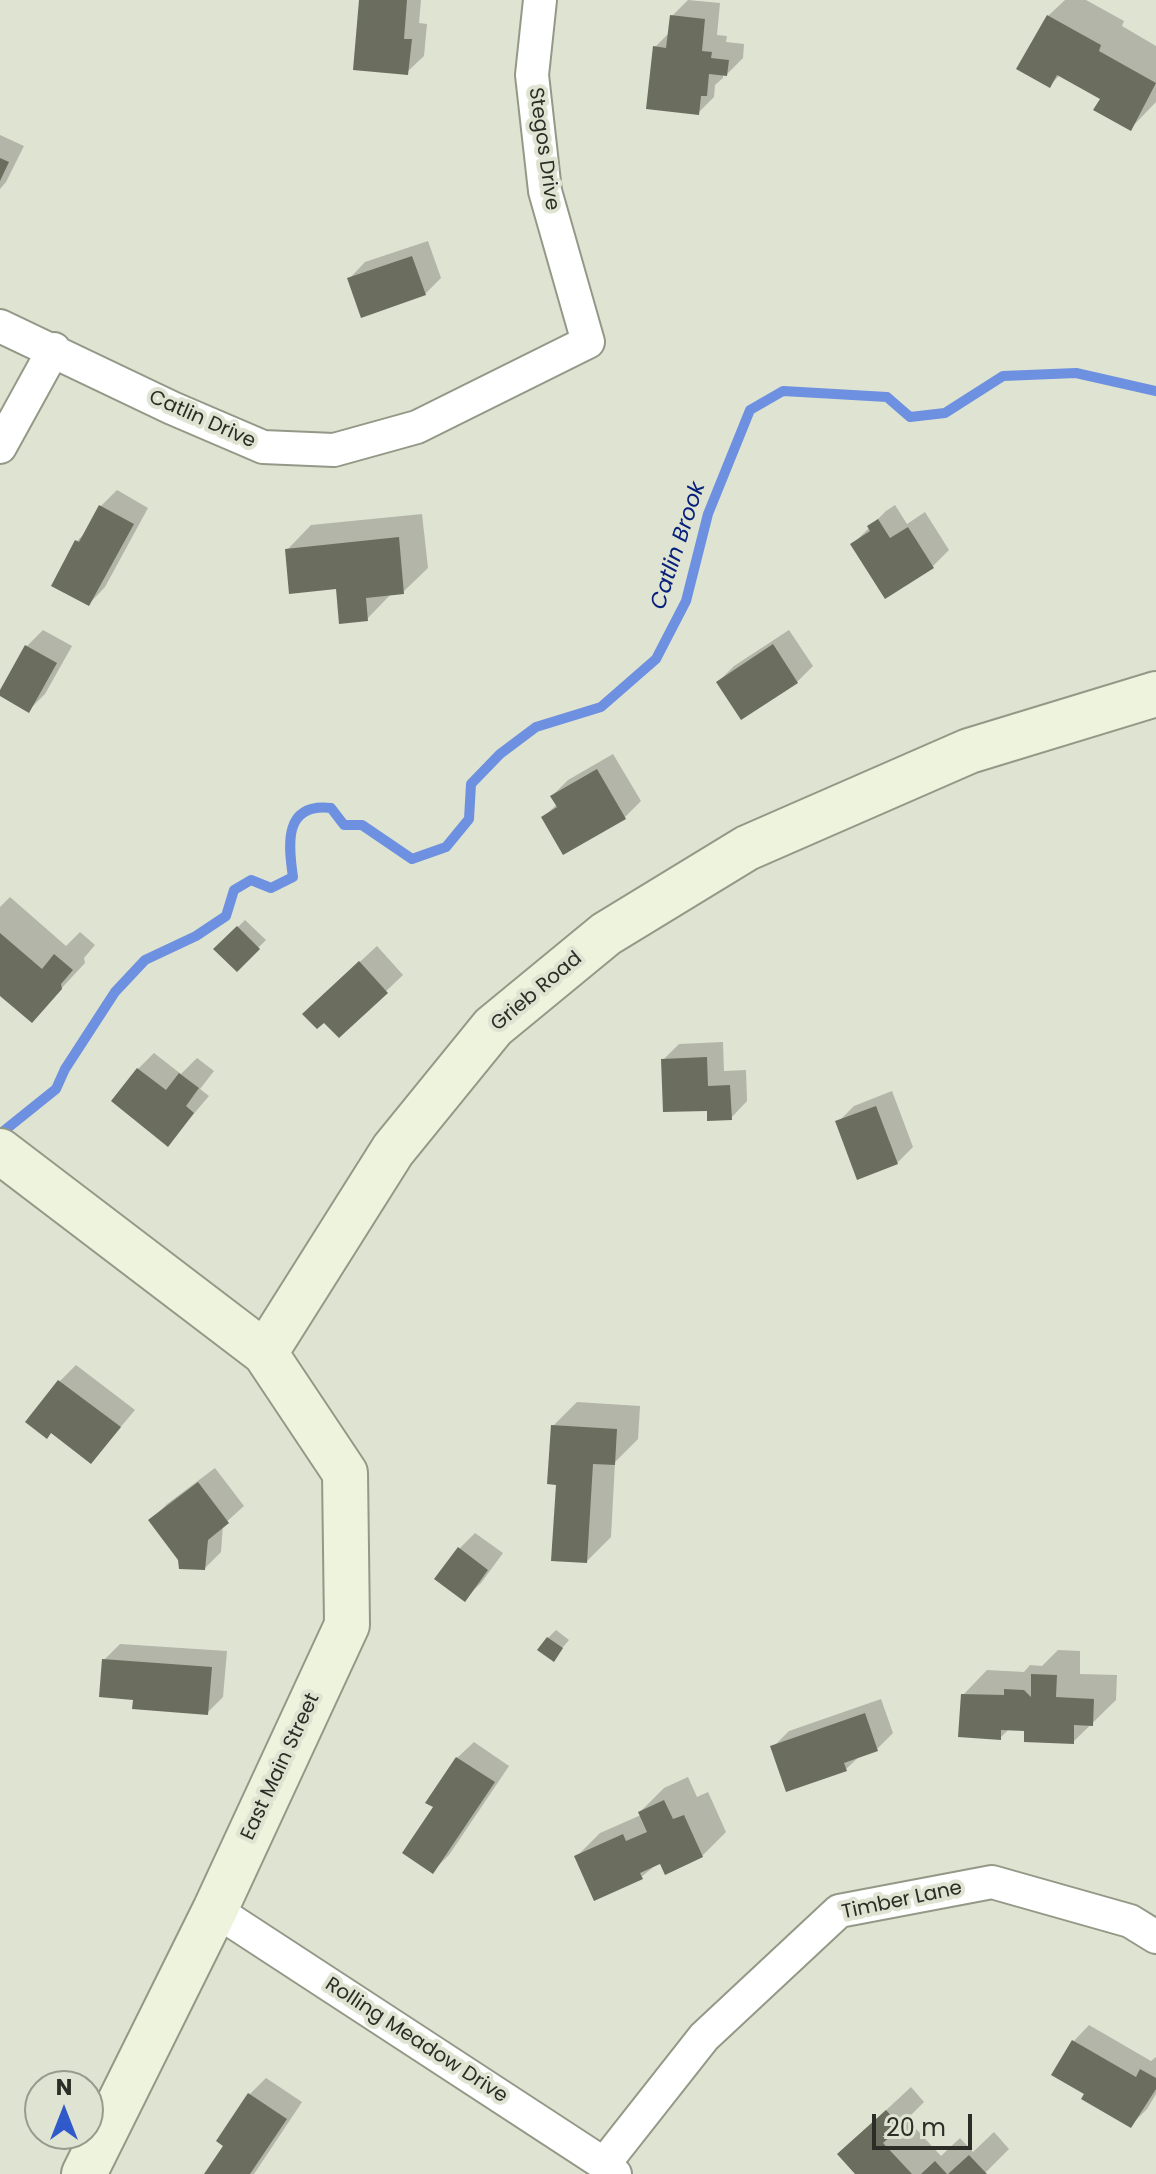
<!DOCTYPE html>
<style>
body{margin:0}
#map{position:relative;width:1156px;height:2174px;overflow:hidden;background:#dfe3d1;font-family:Poppins,sans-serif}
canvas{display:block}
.north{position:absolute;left:24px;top:2070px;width:80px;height:80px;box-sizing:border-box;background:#dfe3d1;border:2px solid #979a8d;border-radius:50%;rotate:0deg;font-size:22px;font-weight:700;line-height:32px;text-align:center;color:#2c2d26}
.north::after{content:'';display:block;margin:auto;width:28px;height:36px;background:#3059c9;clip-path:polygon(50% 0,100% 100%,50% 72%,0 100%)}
.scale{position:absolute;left:872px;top:2114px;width:100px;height:36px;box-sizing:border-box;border:4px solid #2c2d26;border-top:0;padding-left:10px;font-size:24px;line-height:28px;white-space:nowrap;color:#2c2d26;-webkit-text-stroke:6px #dfe3d1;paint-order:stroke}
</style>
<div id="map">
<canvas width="1156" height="2174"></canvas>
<div class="north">N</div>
<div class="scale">20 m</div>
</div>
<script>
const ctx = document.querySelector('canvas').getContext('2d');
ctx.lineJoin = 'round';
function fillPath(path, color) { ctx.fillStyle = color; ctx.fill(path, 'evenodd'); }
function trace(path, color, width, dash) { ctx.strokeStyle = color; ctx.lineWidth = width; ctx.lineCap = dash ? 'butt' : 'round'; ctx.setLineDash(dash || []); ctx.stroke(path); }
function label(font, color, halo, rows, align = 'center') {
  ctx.font = font + ' Poppins,sans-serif'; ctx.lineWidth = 8; ctx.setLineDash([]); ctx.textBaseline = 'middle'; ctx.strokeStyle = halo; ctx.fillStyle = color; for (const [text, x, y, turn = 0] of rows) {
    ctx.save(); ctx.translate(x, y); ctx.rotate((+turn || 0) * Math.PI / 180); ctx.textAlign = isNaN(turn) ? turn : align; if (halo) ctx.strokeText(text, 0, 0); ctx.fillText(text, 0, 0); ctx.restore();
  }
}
fillPath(new Path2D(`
 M361,0h60l-2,23 8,1 -3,32 -17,16z
 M688,0l32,3 -3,32 10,1 -1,6 18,2 -1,14 -16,16h-4v4l-8,7 -1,12 -16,16 -43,-66 15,-15 2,-16z
 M1065,0h21l38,21 -2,5 34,20v56l-25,26 -29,-30 -42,-23 -11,11 -1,-70z
 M0,135l24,11 -18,36 -6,7z
 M428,241l13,37 -16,16 -76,-15 16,-17z
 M117,490l31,18 -43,79 -16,17 -12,-63 10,-10 14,-25z
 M895,505l12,19 18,-12 24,38 -16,16 -80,-22 33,-33z
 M422,514l6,54 -25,24 -11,1 -25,26 -29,-32 -51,-37 24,-25z
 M43,630l29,16 -27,48 -16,16 -2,-64z
 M789,630l24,36 -16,16h-79l16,-16z
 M613,754l28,47 -16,16h-81l13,-13 -5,-8 16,-16z
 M10,897l56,49 14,-14 15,13 -11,13 1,5 -53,57 -32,-27v-86z
 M245,920l21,20 -29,29 -21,-20z
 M377,946l26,29 -64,61 -15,-16 -3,-22z
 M723,1042l1,29 22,-1 1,31 -16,17 -68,-58 16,-16z
 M154,1053l27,21 16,-16 17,13 -14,18 9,7 -41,48 -30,-75z
 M892,1091l21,56 -16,16 -59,-41 16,-16z
 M76,1365l59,45 -44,52 -39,-31 -24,-9 32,-41z
 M577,1402l63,4 -2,33 -23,23 -4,75 -24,24 -29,-78 -5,-57z
 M215,1468l29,38 -21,19 -2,27 -16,16 -25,-8 -29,-40 16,-16z
 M475,1533l28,20 -22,30 -17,16 -5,-50z
 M556,1630l13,10 -16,19 -5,-21z
 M120,1644l107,7 -4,46 -16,16 -72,-15 -31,-38z
 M1058,1650l22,1v23l37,1 -1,25 -43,42 -47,-13h-17l-9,9 -37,-43 24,-25 37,2 6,-7 12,1z
 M881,1699l12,34 -16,16 -16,6 -15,14 -73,-22 16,-16z
 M474,1742l35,24 -60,89 -16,16 2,-65 -7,-4 29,-44z
 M688,1777l9,20 11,-5 18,40 -24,24 -41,5 -20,16 -65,-20 24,-24 41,-18 -1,-3 24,-24z
 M1089,2025l62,36 5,-4v37l-9,15 -16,16 -58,-83z
 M266,2078l36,24 -48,72h-47l19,-29 24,-51z
 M911,2087l13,15 -17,17 34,37 19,-18 13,14 21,-20 15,17 -25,25h-126l-19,-20z`), '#0003');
trace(new Path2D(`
 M0,1134l56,-45 9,-20 50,-77 30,-32 51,-24 30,-20 8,-26 17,-10 20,8 22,-11c-5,-34 -9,-74 38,-69l13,17h18l50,34 34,-12 23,-28 2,-35 29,-30 36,-27 65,-20 55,-48 30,-58 22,-87 42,-104 33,-19 104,6 23,20 35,-4 58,-37 73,-3 80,18`), '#6d90e0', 10);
fillPath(new Path2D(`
 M359,0h48l-3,39h8l-4,36 -55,-5z
 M670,15l35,4 -3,32 10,1 -1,6 18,2 -2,16 -18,-2 -2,22h-6l-2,19 -53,-6 7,-63 13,2z
 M1047,15l54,30 -2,6 57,32 -25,48 -38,-21 7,-11 -43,-24 -7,13 -34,-19z
 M0,158l9,4 -9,19z
 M412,256l14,39 -65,23 -14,-40z
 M99,505l35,19 -45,82 -38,-20 24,-46 4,2z
 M878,519l12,19 18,-11 26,41 -49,31 -35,-55 20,-13 -3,-5z
 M399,537l5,57 -38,4 2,23 -29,3 -3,-35 -47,5 -4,-45z
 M773,644l25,39 -57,37 -25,-38z
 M25,645l32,18 -28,50 -29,-17v-6z
 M597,769l29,50 -63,36 -22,-38 16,-10 -7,-11z
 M237,926l23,23 -23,23 -24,-23z
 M0,933l42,36 12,-15 19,16 -12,14 1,5 -30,34 -32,-27z
 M359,961l29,32 -49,45 -15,-15 -7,6 -15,-15z
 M707,1057l1,29 22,-1 2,35 -25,1v-10l-44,1 -2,-53z
 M137,1068l29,22 13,-17 20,15 -13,18 8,7 -26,34 -57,-46z
 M876,1106l22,58 -41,16 -22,-59z
 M58,1380l63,47 -30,37 -40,-31 -4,6 -22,-17z
 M551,1425l66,4 -2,36 -22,-1 -6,99 -36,-2 5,-76 -9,-1z
 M198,1482l31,41 -21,17 -3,30 -26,-1 -1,-9 -30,-40z
 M458,1547l30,23 -23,32 -31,-23z
 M547,1637l16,11 -9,14 -17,-12z
 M102,1659l110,8 -4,48 -76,-6 1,-9 -34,-3z
 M1031,1674l26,1 -1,22 38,2 -1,27 -19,-1v19l-50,-2v-11l-23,-1v10l-43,-3 3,-43 43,1v-6l20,1 7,7z
 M865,1713l13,38 -34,12 3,8 -61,21 -16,-46z
 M456,1757l39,25 -62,92 -31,-21 31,-46 -8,-4z
 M664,1800l9,19 11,-4 19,42 -38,18 -5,-11 -20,9 3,6 -49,22 -20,-45 49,-22 3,7 21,-9 -9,-20z
 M1072,2040l64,37 4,-8 16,9v11l-25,39 -50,-29 3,-5 -33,-19z
 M248,2093l39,26 -37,55h-46l19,-28 -7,-5z
 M886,2110l15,17 -18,16 29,31h-57l-18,-20z
 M969,2155l18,19h-39z
 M935,2161l12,13h-26z`), '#6b6e5e');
const street = new Path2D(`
 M0,326l172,82 91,39 71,3 83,-23 171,-85 -43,-151 -13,-116 8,-75
 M0,447l54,-98
 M215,1910l389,254 11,10
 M604,2164l100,-127 135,-126 153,-29 138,39 26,16`);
const secondary = new Path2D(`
 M0,1151l265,202 80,120 2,152 -132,285 -131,264
 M265,1353l128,-203 100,-123 113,-93 141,-86 222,-97 187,-57`);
trace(street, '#949887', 36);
trace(secondary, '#949887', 48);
trace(street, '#fff', 32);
trace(secondary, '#eef3dd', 44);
label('20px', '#2c2d26', '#dfe3d1', [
 ["Stegos Drive",543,149,82],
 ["Catlin Drive",202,420,24],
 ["Grieb Road",537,992,-40],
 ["East Main Street",281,1767,-65],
 ["Timber Lane",902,1901,-12],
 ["Rolling Meadow Drive",416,2041,33]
]);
label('italic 22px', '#07207c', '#dfe3d1', [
 ["Catlin Brook",679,546,-72]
]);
</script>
